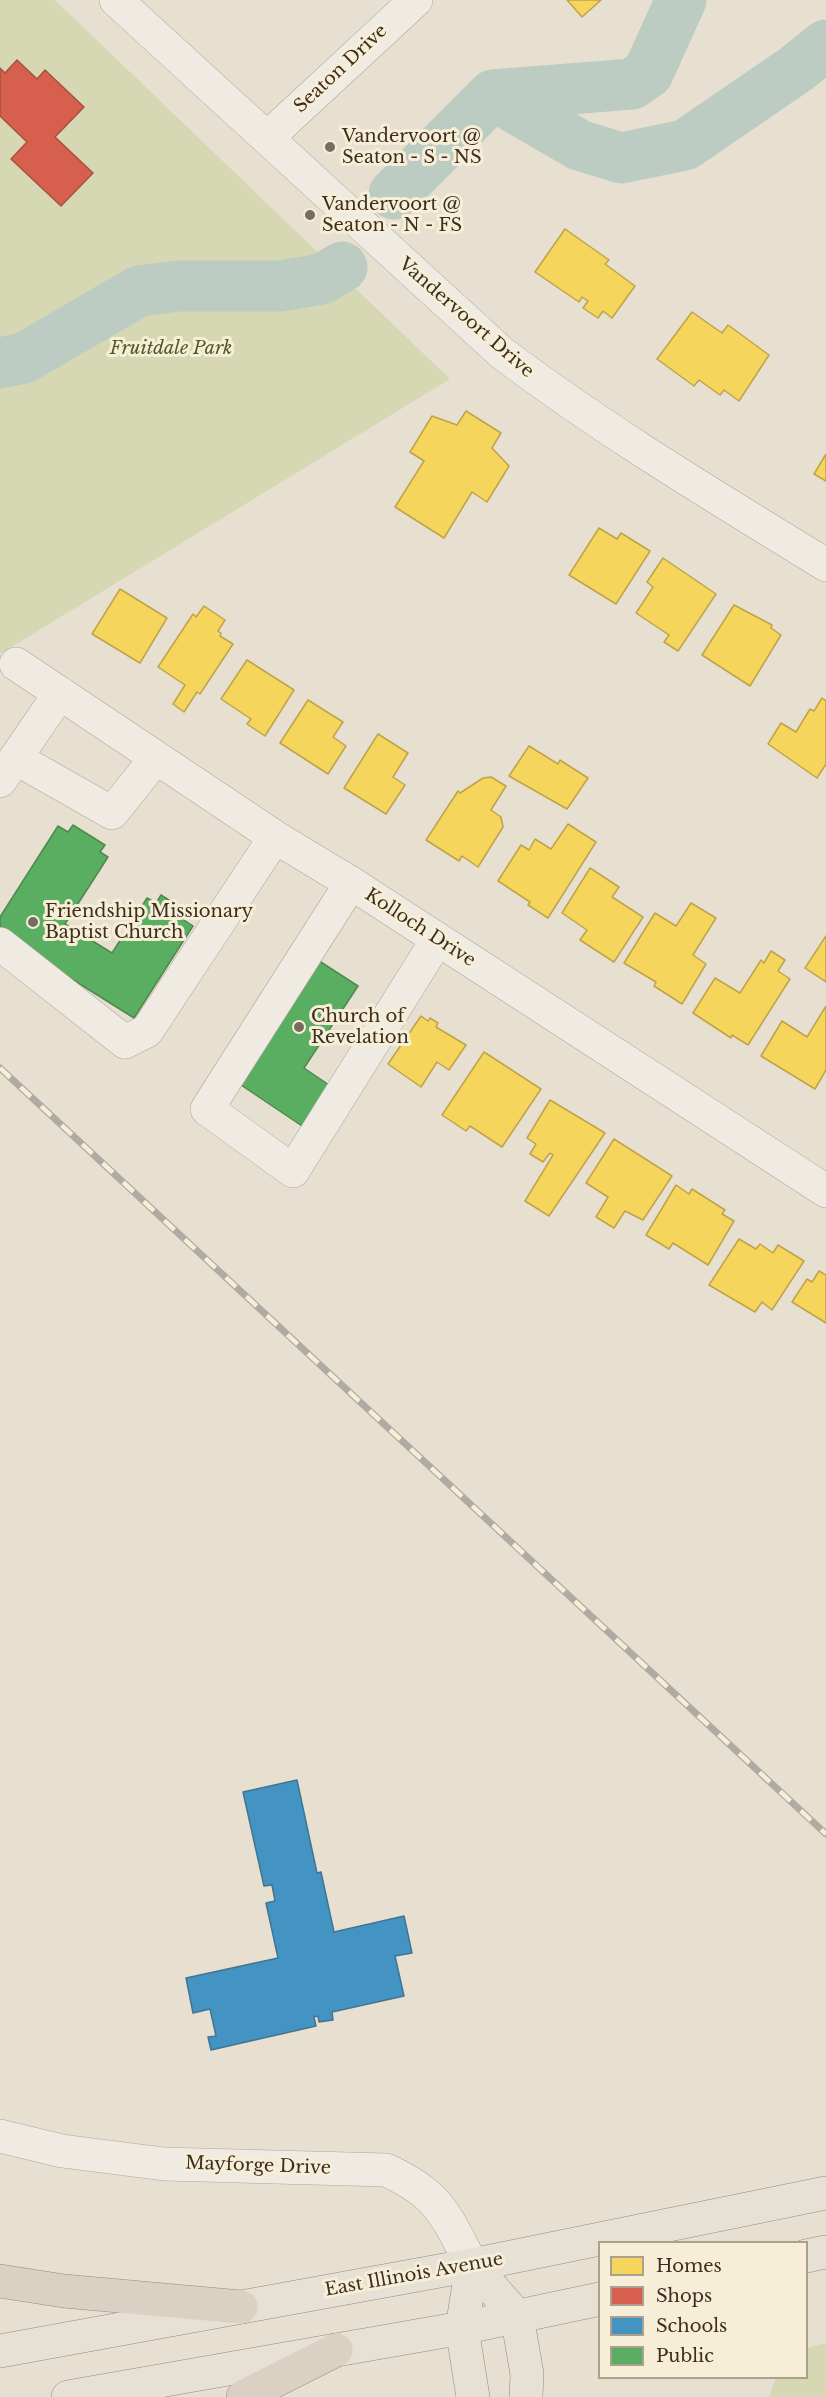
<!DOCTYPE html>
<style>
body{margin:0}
#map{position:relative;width:826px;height:2397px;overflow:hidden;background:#e7e0d1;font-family:"Libre Baskerville",serif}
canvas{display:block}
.legend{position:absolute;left:598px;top:2241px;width:210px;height:138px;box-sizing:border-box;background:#f7eed8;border:2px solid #ada18e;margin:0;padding:8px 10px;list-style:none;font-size:18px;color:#3d2e20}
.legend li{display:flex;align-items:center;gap:12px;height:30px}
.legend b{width:30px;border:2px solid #ada18e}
</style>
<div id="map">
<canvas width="826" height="2397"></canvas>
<ul class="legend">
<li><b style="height:16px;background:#f6d55c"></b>Homes</li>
<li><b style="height:16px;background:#d6604d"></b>Shops</li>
<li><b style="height:16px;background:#4393c3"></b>Schools</li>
<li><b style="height:16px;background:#5aae61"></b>Public</li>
</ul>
</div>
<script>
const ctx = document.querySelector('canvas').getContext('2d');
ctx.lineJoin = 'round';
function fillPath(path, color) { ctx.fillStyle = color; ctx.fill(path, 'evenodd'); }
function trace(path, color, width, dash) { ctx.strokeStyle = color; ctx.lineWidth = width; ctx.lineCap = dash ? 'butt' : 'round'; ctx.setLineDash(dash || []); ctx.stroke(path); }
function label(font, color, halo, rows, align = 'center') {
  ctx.font = font + ' "Libre Baskerville",serif'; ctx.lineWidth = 6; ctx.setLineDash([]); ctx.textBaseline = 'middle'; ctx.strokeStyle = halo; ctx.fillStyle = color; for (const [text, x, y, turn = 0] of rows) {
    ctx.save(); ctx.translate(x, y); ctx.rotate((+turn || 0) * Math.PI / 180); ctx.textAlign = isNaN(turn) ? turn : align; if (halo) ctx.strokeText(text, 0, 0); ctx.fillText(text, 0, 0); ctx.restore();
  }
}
fillPath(new Path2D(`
 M0,0h55l395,379 -450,275z
 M826,2343v54h-57l7,-19h30l1,-30z`), '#d6d7b3');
const homes = new Path2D(`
 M567,0h34l-19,17z
 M565,229l44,31 -4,4 30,22 -23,32 -9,-7 -5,7 -15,-10 5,-7 -6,-4 -3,5 -44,-30z
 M692,312l30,21 6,-8 41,30 -30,46 -15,-11 -4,5 -21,-15 -5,6 -37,-27z
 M466,411l35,22 -9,15 17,18 -22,36 -15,-10 -28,46 -49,-31 29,-46 -14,-9 22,-36 25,9z
 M826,454v27l-12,-7z
 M599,528l18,11 4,-6 29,18 -34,53 -47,-29z
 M663,558l53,36 -38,57 -14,-9 5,-7 -33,-22 17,-26 -6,-5z
 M120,589l47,29 -27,45 -48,-29z
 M734,605l38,20 -1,3 10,7 -31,51 -48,-31z
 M204,606l21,14 -7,11 3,2 -1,3 13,8 -33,50 -3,-2 -13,20 -11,-8 12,-19 -27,-18 35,-53 3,3z
 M247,660l47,30 -29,46 -18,-12 4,-5 -30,-20z
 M822,698l4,3v63l-9,14 -49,-34 13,-21 15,9 14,-23 4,2z
 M308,700l35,22 -10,15 13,9 -18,28 -48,-31z
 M378,734l30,19 -15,24 12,8 -19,29 -42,-26z
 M529,746l29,18 2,-4 28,18 -21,31 -58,-33z
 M491,777l15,9 -15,24 10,7 2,10 -25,40 -16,-11 -3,5 -33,-21 32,-49 2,2 23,-15z
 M568,824l28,18 -48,76 -20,-13 2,-3 -32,-21 23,-36 8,5 6,-11 16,10z
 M590,868l29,19 -7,10 31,20 -29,45 -34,-22 7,-10 -25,-17z
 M691,903l25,15 -23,37 13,9 -24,40 -28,-18 2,-4 -32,-19 31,-50 21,13z
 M826,936v46l-21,-14z
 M771,951l14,9 -7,11 12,8 -42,66 -16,-10 -1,3 -38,-25 22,-35 25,15 21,-33 3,3z
 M826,1006v64l-11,19 -54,-33 21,-35 25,16z
 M421,1016l7,5 2,-3 8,5 -2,4 30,18 -17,25 -12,-8 -16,25 -33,-23z
 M484,1052l57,37 -39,58 -32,-21 -4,5 -24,-16z
 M550,1100l55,33 -56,83 -24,-15 28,-46 -3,-2 -7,9 -13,-8 6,-10 -9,-6z
 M614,1139l58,37 -29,44 -18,-9 -11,17 -18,-11 12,-20 -22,-14z
 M676,1185l13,9 3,-5 33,21 -3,4 12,7 -26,44 -35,-22 -4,6 -23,-14z
 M739,1239l17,10 4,-5 13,9 5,-8 26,16 -32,49 -10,-8 -7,10 -46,-27z
 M819,1271l7,4v48l-34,-21 15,-23 5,3z`);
fillPath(homes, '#f6d55c');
trace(homes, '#bea34a', 1.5);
const shops = new Path2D(`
 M17,60l20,19 8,-9 39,37 -29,30 38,36 -32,33 -50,-47 16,-17 -27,-26v-48l5,5z`);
fillPath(shops, '#d6604d');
trace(shops, '#a85140', 1.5);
const schools = new Path2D(`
 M297,1780l20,93 4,-1 13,60 70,-16 8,37 -17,3 9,40 -72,16 1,8 -14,2 -1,-6 -4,1 2,9 -105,24 -3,-13 8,-1 -6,-27 -17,4 -7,-35 92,-20 -12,-55 9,-2 -3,-16 -8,1 -21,-94z`);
fillPath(schools, '#4393c3');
trace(schools, '#417592', 1.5);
const public = new Path2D(`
 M73,825l32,20 -5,7 8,5 -43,67 47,29 35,-55 9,5 5,-8 28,18 -5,7 9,6 -59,92 -134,-84v-17l58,-91 10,6z
 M313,957l45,29 -54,82 31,21 -27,41 -76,-51z`);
fillPath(public, '#5aae61');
trace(public, '#51884e', 1.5);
trace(new Path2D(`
 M493,95l139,-11 16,-11 33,-73
 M394,194l99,-99 86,50 42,13 64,-13 111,-76 30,-24
 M0,363l24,-5 115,-67 39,-5h102l42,-7 20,-12`), '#bcccc2', 51);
const minor = new Path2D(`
 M116,0l386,353c103,78 214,144 324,212
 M267,138l149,-138
 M16,664l259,173 76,46 475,308
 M17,759l95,54 44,-55
 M0,781l60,-88
 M351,883l-144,226 86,62 144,-231
 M0,944l125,98 22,-11 128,-194
 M0,2136l62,15 102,13 222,6c55,25 59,45 86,95`);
const major = new Path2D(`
 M806,2256l20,-4
 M472,2265l45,51 10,58 -1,23
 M472,2265l-10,63 11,69
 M0,2351l472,-86 354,-72
 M68,2397l394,-69 138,-29`);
const highway = new Path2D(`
 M0,2281l64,10 177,16
 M243,2397l93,-47`);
trace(minor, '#ada599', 34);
trace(major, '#928b80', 34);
trace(highway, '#928b80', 34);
trace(minor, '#efebe3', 33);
trace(major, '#e6e1d4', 33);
trace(highway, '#dad1c2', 33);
const rail = new Path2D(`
 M0,1068l826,766`);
trace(rail, '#afaaa2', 7);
trace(rail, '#f7eed8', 4.5, [14]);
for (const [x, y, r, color] of [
 [330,147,6,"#786c5e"],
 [310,215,6,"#786c5e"],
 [33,922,6,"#786c5e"],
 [299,1027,6,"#786c5e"]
]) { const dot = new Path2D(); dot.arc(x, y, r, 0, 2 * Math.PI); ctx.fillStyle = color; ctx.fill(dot); trace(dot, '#f7eed8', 2); }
label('18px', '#3d2e20', '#f7eed8', [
 ["Seaton Drive",341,69,-43],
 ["Vandervoort Drive",466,318,41],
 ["Kolloch Drive",420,928,33],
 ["Mayforge Drive",258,2166,2],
 ["East Illinois Avenue",414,2275,-10]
]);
label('18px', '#3d2e20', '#f7eed8', [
 ["Vandervoort @",342,137],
 ["Seaton - S - NS",342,158],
 ["Vandervoort @",322,205],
 ["Seaton - N - FS",322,226],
 ["Friendship Missionary",45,912],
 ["Baptist Church",45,933],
 ["Church of",311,1017],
 ["Revelation",311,1038]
], 'left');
label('italic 18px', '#4d5a26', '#f7eed8', [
 ["Fruitdale Park",171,349]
]);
</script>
